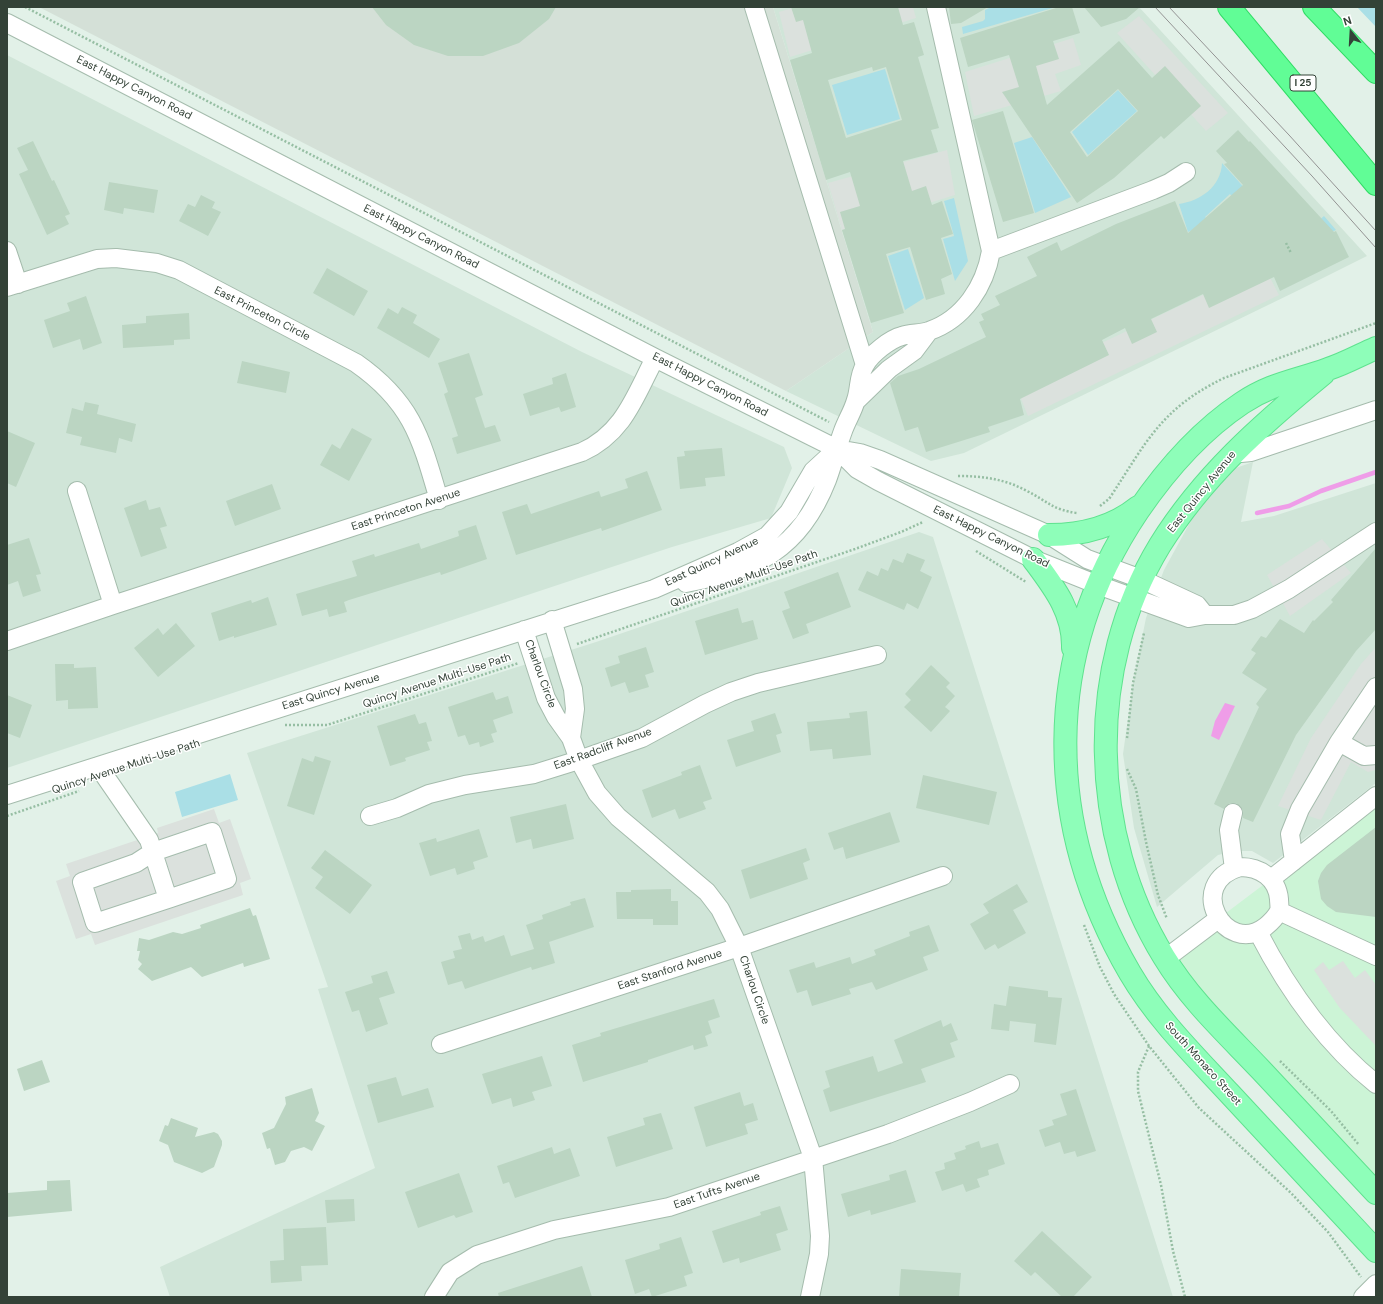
<!DOCTYPE html>
<style>
body{margin:0}
#map{position:relative;width:1383px;height:1304px;overflow:hidden;background:#e2f1e8;font-family:"DM Sans",sans-serif}
canvas{display:block}
.frame{position:absolute;inset:0;border:8px solid #334237;pointer-events:none}
.north{position:absolute;left:1331px;top:12px;width:40px;height:40px;-webkit-text-stroke:3px #fff;paint-order:stroke;rotate:342deg;font-size:11px;font-weight:700;line-height:16px;text-align:center;color:#334237}
.north::after{content:'';display:block;margin:auto;width:14px;height:18px;background:#334237;clip-path:polygon(50% 0,100% 100%,50% 72%,0 100%)}
</style>
<div id="map">
<canvas width="1383" height="1304"></canvas>
<div class="frame"></div>
<div class="north">N</div>
</div>
<script>
const ctx = document.querySelector('canvas').getContext('2d');
ctx.lineJoin = 'round';
function fillPath(path, color) { ctx.fillStyle = color; ctx.fill(path, 'evenodd'); }
function trace(path, color, width, dash) { ctx.strokeStyle = color; ctx.lineWidth = width; ctx.lineCap = dash ? 'butt' : 'round'; ctx.setLineDash(dash || []); ctx.stroke(path); }
function label(font, color, halo, rows, align = 'center') {
  ctx.font = font + ' "DM Sans",sans-serif'; ctx.lineWidth = 3; ctx.setLineDash([]); ctx.textBaseline = 'middle'; ctx.strokeStyle = halo; ctx.fillStyle = color; for (const [text, x, y, turn = 0] of rows) {
    ctx.save(); ctx.translate(x, y); ctx.rotate((+turn || 0) * Math.PI / 180); ctx.textAlign = isNaN(turn) ? turn : align; if (halo) ctx.strokeText(text, 0, 0); ctx.fillText(text, 0, 0); ctx.restore();
  }
}
fillPath(new Path2D(`
 M773,7h366l228,249 -66,33 -337,164 -33,8 -145,-70 87,-59z
 M7,55l575,297 202,95 8,21 -21,50 -99,29 -665,221z
 M1253,462l-12,60 33,-6 102,-33v300l-103,80 -21,-12h-17l-17,4 -61,52 -23,-79 -11,-74 10,-71 13,-65 18,-48 29,-53 37,-47z
 M919,532l14,5 240,760h-1003l-10,-30 215,-99 -57,-179 10,-2 -81,-234 349,-111z`), '#d0e5d8');
fillPath(new Path2D(`
 M1376,796v386l-160,-170 -43,-59 98,-74z`), '#ccf4d6');
fillPath(new Path2D(`
 M39,7h734l100,325 -87,59z`), '#d4e0d7');
fillPath(new Path2D(`
 M991,7h65l-93,27 -1,-7 21,-6 2,-2v-9z
 M1357,7h19v20z
 M885,69l15,50 -53,16 -15,-50z
 M1118,90l19,21 -49,44 -16,-23z
 M1032,137l39,60 -36,16 -21,-70z
 M1222,163l72,80 30,-27 12,14 -73,35 15,-17 -48,-54 -25,23 46,52 -44,-46 -19,9 -9,-28c21,-3 42,-17 43,-41z
 M954,198l14,63 -13,20 -12,-42 11,-3 -10,-35z
 M908,249l16,49 -19,12 -17,-54z
 M230,774l8,26 -56,17 -7,-25z`), '#aadfe6');
fillPath(new Path2D(`
 M796,7h117l3,11 -126,39 -11,-45z
 M1139,16l89,97 -22,18 -89,-98z
 M1073,38l8,27 -26,9 6,17 -87,25 -9,-44z
 M947,150l8,45 -113,35 -14,-47z
 M1264,266l15,29 -251,121 -13,-32z
 M1322,539l29,34 -61,43 -23,-41z
 M1376,647v123l-8,2 -17,-10 -30,58 -43,-14 33,-68 50,-74z
 M214,809l5,14 11,-4 21,60 -11,4 3,12 -148,50 -4,-11 -15,5 -20,-58 14,-5 -4,-12 92,-31 -1,-5z
 M1343,961l12,17 10,-8 11,15v61l-37,-39 -25,-37 9,-8 6,8z`), '#dbe1dd');
fillPath(new Path2D(`
 M1225,703l10,3 -16,34 -8,-4 4,-15z`), '#ef9de8');
trace(new Path2D(`
 M1257,513l32,-7 32,-15 55,-19`), '#ef9de8', 4.5);
fillPath(new Path2D(`
 M372,7h184l-7,12 -30,24 -36,13h-35l-34,-11 -28,-20z
 M791,7h107l5,18 11,-3 10,33 -6,2 21,71 -8,2 7,22 -35,9 9,30 14,-5 6,19 10,-4 11,33 -12,4 11,36 -11,5 4,15 -19,6 -16,-53 -24,7 18,59 -33,10 -29,-93 3,-1 -5,-17 20,-6 -10,-34 -24,8 -36,-120 22,-7 -9,-33 -7,2zM872,67l1,4 13,-4 16,53 -56,18 -18,-58z
 M949,7h39l-27,16 -10,1z
 M1059,7h13l8,26 -27,8 6,18 -23,7 11,39 72,-64 33,37 13,-12 36,40 -37,33 -3,-3 -47,42 -37,25 -75,-111 17,-5 -10,-32 -41,12 -8,-29zM1118,89l20,22 -51,46 -17,-25z
 M1084,7h56l-14,12 -25,8z
 M1003,111l31,102 -31,9 -31,-102z
 M1238,130l11,12 1,-1 84,91 2,-1 13,26 -69,34 -6,-14 -65,31 -6,-14 -52,25 6,13 -25,12 -7,-16 -23,12 7,15 -89,44 4,16 -36,12 2,5 -64,20 -8,-25 -13,4 -15,-48 8,-7 21,-7 67,-32 -7,-15 5,-2 -3,-6 19,-9 -5,-9 42,-20 -10,-19 30,-15 4,9 55,-27 59,-23 13,32 55,-48 -19,-21 3,-1 -11,-12z
 M33,141l19,40 2,-1 16,34 -5,2 4,8 -22,11 -28,-61 9,-4 -11,-22z
 M109,182l49,8 -4,23 -30,-5 -1,6 -19,-4z
 M201,195l14,7 -3,6 9,4 -13,24 -29,-15 9,-17 7,3z
 M327,268l41,23 -14,25 -41,-23z
 M86,296l16,47 -19,7 -3,-11 -27,9 -9,-28 26,-9 -3,-8z
 M402,307l15,8 -4,8 27,16 -11,19 -52,-30 11,-20 10,6z
 M189,313l1,26 -16,1v5l-51,3 -1,-23 24,-2v-7z
 M469,353l14,42 -8,3 10,30 10,-3 6,16 -44,13 -5,-16 6,-2 -14,-42 4,-2 -10,-29z
 M242,361l48,11 -4,21 -49,-10z
 M566,373l10,34 -15,5 -2,-5 -29,9 -7,-22 30,-10 -1,-6z
 M85,402l14,3 -2,9 39,10 -4,18 -13,-4 -3,15 -36,-8 2,-8 -16,-4 6,-25 11,3z
 M352,428l20,11 -23,42 -29,-16 12,-21 8,5z
 M7,431l28,12 -19,44 -9,-4z
 M722,448l3,28 -20,2 1,8 -26,3 -3,-32 8,-1 -1,-5z
 M647,471l15,39 -60,21 -1,-3 -85,27 -14,-43 25,-8 4,10 68,-23 2,6 27,-9 -3,-9z
 M272,484l9,25 -46,17 -9,-25z
 M146,500l3,10 11,-3 7,19 -7,2 7,20 -26,9 -17,-49z
 M476,525l11,34 -46,16 -1,-3 -91,28 -5,2 3,10 -18,5 -2,-8 -25,7 -6,-22 61,-18 -5,-15 22,-7 1,3 44,-14 2,6 38,-13 -1,-5z
 M29,538l12,36 -5,1 5,16 -18,6 -5,-16 -11,4v-40z
 M1376,548v81l-20,22 -60,84 -43,87 -10,-4v-8l-7,-7h-6l-6,6 -10,-5 45,-97 -3,-3 11,-15 -25,-16 14,-20 -5,-3 10,-14 5,2 14,-19 24,14 9,-13 1,1 19,-19 -2,-2z
 M907,553l18,7 -5,11 12,6 -14,32 -11,-6 -3,7 -46,-20 9,-19 11,5 3,-8 7,3 5,-12 10,4z
 M838,572l13,35 -45,17 3,9 -16,6 -11,-28 8,-3 -6,-16z
 M268,597l9,28 -43,13v-2l-15,5 -8,-28 40,-13 1,3z
 M738,608l4,15 11,-3 5,19 -53,16 -10,-34z
 M176,623l19,23 -37,31 -24,-29 24,-20 5,7z
 M646,647l8,25 -9,3 4,12 -20,6 -4,-11 -14,5 -6,-19 15,-5 -2,-7z
 M55,664h19v4l22,-1 2,41 -30,1v-9l-12,1z
 M931,665l19,18 -4,4 9,9 -10,11 5,4 -19,21 -27,-25 7,-7 -6,-6z
 M493,692l3,8 12,-4 5,17 -20,7 4,12 -6,2 3,8 -14,5 -1,-5 -10,3 -4,-10 -7,2 -10,-30z
 M7,695l25,10 -12,33 -13,-5z
 M867,711l4,44 -38,4 -1,-10 -22,2 -3,-29 43,-4 -1,-5z
 M775,713l7,20 -6,2 5,17 -45,15 -9,-27 27,-9 -3,-10z
 M415,714l4,10 7,-2 6,19 -5,1 3,8 -25,8 1,3 -16,5 -13,-40z
 M315,756l16,5 -17,54 -27,-9 15,-48 11,4z
 M700,765l12,34 -9,3 3,7 -27,10 -4,-10 -23,9 -10,-28 40,-15 -1,-3z
 M923,775l74,17 -8,33 -73,-17z
 M566,804l8,35 -41,10 -2,-10 -15,4 -6,-26z
 M890,812l10,30 -54,17 -3,-12 -9,3 -6,-17z
 M1376,827v90l-40,-5 -9,-6 -6,-7 -3,-18 3,-8 6,-8z
 M479,829l9,28 -15,5 2,7 -18,6 -2,-7 -25,8 -11,-33 17,-5 1,4z
 M806,848l4,12 -7,3 5,16 -58,20 -9,-29z
 M325,850l47,35 -22,29 -35,-26 8,-11 -12,-9z
 M1017,884l11,18 -15,8 13,23 -28,16 -3,-5 -10,6 -15,-26 19,-11 -6,-9z
 M671,889v12h7v24h-25v-6h-36l-1,-27h15v-2z
 M585,898l9,29 -45,15 6,21 -23,7 -1,-3 -66,22 -3,-8 -14,4 -7,-23 14,-4 -2,-7 9,-2 -4,-13 12,-3 2,7 11,-4 2,6 19,-7 7,21 23,-7 -8,-24 17,-6 -1,-4 29,-10 -1,-3z
 M250,908l3,8 3,-1 14,44 -26,8 -1,-4 -41,14 -11,-10 -39,14 -14,-12 4,-5 -4,-4 2,-9h-3l2,-13 10,2 24,-8 9,2 19,-6 -1,-3z
 M929,925l10,26 -16,6 5,13 -52,20 -4,-8 -23,7 2,5 -39,12 -5,-16 -10,3 -8,-23 25,-8 2,6 34,-11 2,7 24,-9 -2,-5 36,-14 -1,-4z
 M387,971l8,22 -16,5 9,26 -22,8 -7,-22 -7,2 -7,-20 28,-9 -2,-7z
 M1009,986l39,5v6l14,1 -6,47 -22,-3 2,-18 -26,-3 -1,10 -18,-2 3,-25 12,2z
 M714,999l6,18 -12,4 4,12 -7,3 3,10 -14,4 -1,-5 -45,15v2l-65,20 -11,-37 29,-9 -1,-3z
 M941,1020l2,7 8,-4 7,17 -8,3 5,14 -34,12 5,13 -96,30 -7,-22 7,-3 -5,-16 48,-15 5,16 25,-9 -9,-23z
 M542,1056l10,30 -20,6 3,8 -22,7 -2,-9 -19,6 -10,-30z
 M42,1060l8,22 -26,9 -7,-22z
 M396,1077l6,19 26,-8 6,19 -56,16 -11,-38z
 M312,1088l7,25 -4,8 10,5 -13,25 -8,-4 -13,4 -6,11 -10,3 -5,-17 -3,1 -5,-16 12,-5 12,-24 -1,-7z
 M1076,1089l20,62 -19,6 -2,-6 -11,3 -4,-12 -15,5 -6,-17 15,-5 -2,-5 15,-5 -7,-21z
 M740,1092l4,14 9,-3 5,17 -13,4 3,10 -42,13 -12,-40z
 M661,1113l12,36 -57,18 -9,-30 38,-12 -2,-7z
 M171,1118l27,10 -3,9 19,-5 4,2 4,7v4l-8,22 -12,6 -28,-11 -6,-17 -9,-4 6,-16 3,1z
 M979,1141l2,7 17,-5 7,21 -17,6 1,5 -12,4 3,8 -14,5 -3,-8 -21,7 -7,-19 10,-3 -1,-6 12,-4 -2,-6 12,-4 -1,-3z
 M552,1147l2,7 16,-6 10,28 -65,22 -6,-16 -6,2 -6,-18z
 M906,1170l10,32 -45,13 -1,-5 -22,7 -7,-23 49,-14 -1,-5z
 M459,1173l14,39 -17,6 -2,-3 -36,13 -13,-36z
 M70,1180l2,31 -65,6v-24l40,-3v-9z
 M354,1199l1,22 -28,2 -2,-23z
 M780,1206l8,24 -12,4 5,16 -41,13 -1,-5 -16,5 -11,-32 49,-16 -1,-3z
 M326,1227l2,38 -27,1 1,15 -31,2 -1,-22 14,-1 -1,-31z
 M1042,1231l50,46 -19,20h-11l-27,-25 -4,4 -17,-15z
 M681,1237l12,36 -9,3 3,10 -35,11 -3,-8 -14,5 -10,-34 35,-11 -1,-5z
 M582,1266l10,31h-93l-1,-4z
 M901,1269l60,4 -2,24h-60z`), '#bbd5c2');
const minor = new Path2D(`
 M754,7l111,358
 M7,23l648,335 182,91 23,4 20,7 169,75 38,24 54,20 56,26 8,10
 M7,251l11,33
 M991,251l162,-61 16,-7 17,-11
 M7,287l90,-28 19,-1 41,5 22,7 177,93c56,39 65,75 83,137
 M857,400l32,-31 25,-18 15,-20
 M837,449l20,20 21,12 155,78 65,26 91,33 16,-3h29l18,-6 37,-20 87,-57
 M1231,454l20,-2 125,-42
 M77,491l36,114
 M686,583c71,-14 113,-32 141,-103 6,-16 10,-33 16,-49 4,-11 10,-20 13,-31 4,-11 2,-24 9,-35 6,-11 25,-26 37,-29 9,-3 19,-2 27,-5 35,-12 56,-45 62,-80l-55,-244
 M552,620l21,69 2,20 -4,29
 M524,630l22,68 10,19 15,21 8,22 18,33 21,24 89,75 13,17 19,38 74,211 7,78 -1,18 -9,43
 M7,641l106,-36 469,-153c42,-19 53,-56 73,-94
 M1376,687l-37,55 25,14 12,-1
 M98,766l51,74 19,59 59,-20 -15,-47 -59,20 -17,11 -54,19 13,41 73,-24
 M7,795l647,-206 84,-37 29,-16 22,-24 24,-41 24,-22
 M1233,813l-4,17 5,39
 M370,816l27,-8 32,-14 36,-9 69,-11 45,-14 63,-22 63,-34 26,-12 27,-9 119,-28
 M1294,861l-4,-27 10,-25 39,-67
 M1240,867c20,0 37,11 39,32 0,3 1,9 0,12 -3,6 -9,12 -14,16 -40,30 -81,-44 -25,-60z
 M1271,879l105,-83
 M1279,911l97,45
 M1258,932c30,58 67,111 118,152
 M1165,959l53,-40
 M441,1044l298,-97 204,-71
 M434,1297l16,-25 27,-17 77,-25 115,-23 219,-73 82,-32 40,-18
 M1363,1297l13,-13`);
const major = new Path2D(`
 M1376,348c-16,7 -32,16 -48,21 -33,12 -56,14 -86,34 -42,28 -76,67 -104,108 -97,144 -94,314 -8,462 27,46 64,82 100,121 49,52 97,105 146,157
 M1323,374c-62,51 -120,102 -163,171 -75,123 -71,290 4,412 26,43 63,77 97,113 38,41 77,82 115,123
 M1049,535c32,0 63,-7 89,-28
 M1033,559c20,27 41,53 40,89`);
const highway = new Path2D(`
 M1229,7l147,177
 M1314,7l62,65`);
trace(minor, '#a5bcad', 20);
trace(major, '#5fe28f', 24);
trace(highway, '#31dc65', 24);
trace(new Path2D(`
 M25,7l804,415
 M1286,243l5,10
 M958,476c25,0 47,3 69,15 20,10 26,19 50,22
 M1100,506l9,-7c37,-56 51,-90 115,-121l152,-55
 M976,551l50,31
 M577,644l278,-95 46,-17 22,-10
 M285,725h42l192,-62
 M1127,738l6,-55 11,-50
 M1127,769l9,20 10,53 12,53 9,24
 M7,816l72,-25
 M1084,925l16,42 14,27 35,52 50,62 92,85 37,39 33,45
 M1149,1046l-11,26v19l23,94 12,66 12,46
 M1280,1061l51,50 28,34`), '#96bea3', 2.5, [2, 2]);
trace(minor, '#fff', 18);
trace(major, '#8efeb9', 22);
trace(highway, '#61fd96', 22);
trace(new Path2D(`
 M1155,7l157,169 64,72
 M1169,7l120,128 87,96`), '#939393', 1);
for (const [x, y, w] of [
 [1303,83,26]
]) { const box = new Path2D(); box.roundRect(x - w / 2, y - 8, w, 16, 3); ctx.fillStyle = '#fff'; ctx.fill(box); trace(box, '#334237', 1); }
label('bold 10px', '#334237', null, [
 ["I 25",1303,83]
]);
label('11px', '#334237', '#fff', [
 ["East Happy Canyon Road",134,88,27],
 ["East Happy Canyon Road",421,237,27],
 ["East Princeton Circle",262,314,27],
 ["East Happy Canyon Road",710,385,27],
 ["East Quincy Avenue",1202,492,-51],
 ["East Princeton Avenue",406,510,-18],
 ["East Happy Canyon Road",991,537,26],
 ["East Quincy Avenue",712,562,-25],
 ["Quincy Avenue Multi-Use Path",744,579,-19],
 ["Charlou Circle",540,674,70],
 ["Quincy Avenue Multi-Use Path",437,681,-18],
 ["East Quincy Avenue",331,692,-17],
 ["East Radcliff Avenue",603,749,-20],
 ["Quincy Avenue Multi-Use Path",126,767,-18],
 ["East Stanford Avenue",670,970,-18],
 ["Charlou Circle",754,990,71],
 ["South Monaco Street",1203,1064,48],
 ["East Tufts Avenue",717,1191,-19]
]);
</script>
